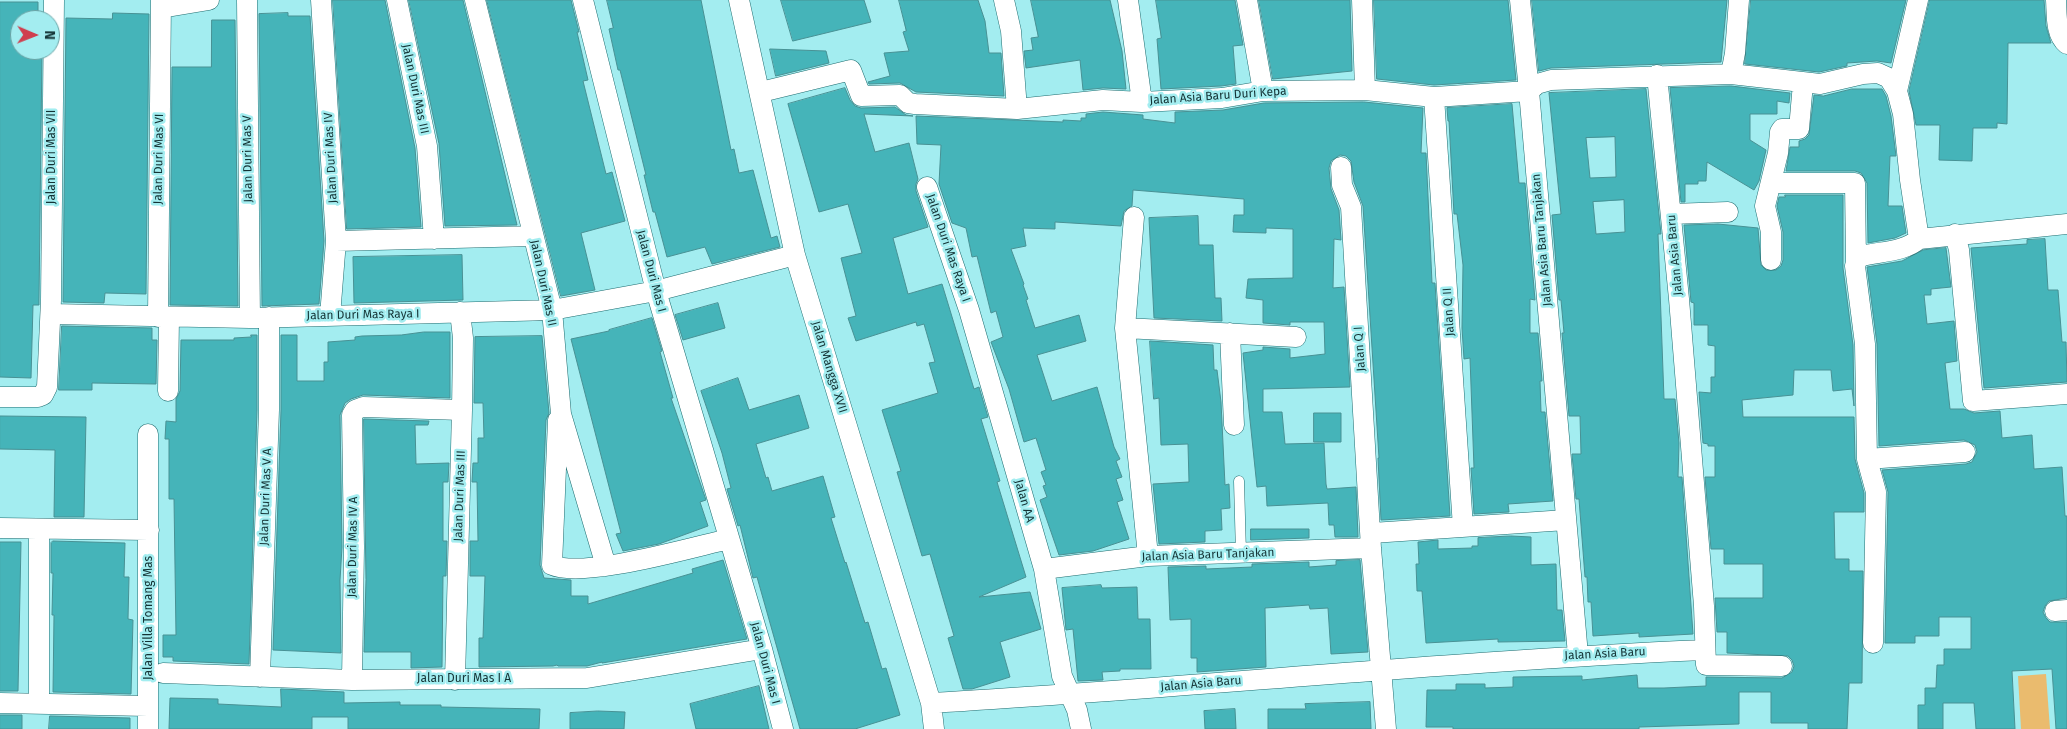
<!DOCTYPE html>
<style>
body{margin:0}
#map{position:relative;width:2067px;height:729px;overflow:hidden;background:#a3edf0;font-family:"Fira Sans",sans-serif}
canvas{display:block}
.north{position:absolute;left:10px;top:10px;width:50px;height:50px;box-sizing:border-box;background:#a3edf0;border:1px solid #6aa3a5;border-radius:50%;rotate:91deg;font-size:14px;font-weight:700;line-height:20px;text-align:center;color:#143335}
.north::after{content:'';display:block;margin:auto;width:18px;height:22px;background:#cf3f4f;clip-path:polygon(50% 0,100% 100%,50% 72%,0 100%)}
</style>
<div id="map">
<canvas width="2067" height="729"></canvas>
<div class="north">N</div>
</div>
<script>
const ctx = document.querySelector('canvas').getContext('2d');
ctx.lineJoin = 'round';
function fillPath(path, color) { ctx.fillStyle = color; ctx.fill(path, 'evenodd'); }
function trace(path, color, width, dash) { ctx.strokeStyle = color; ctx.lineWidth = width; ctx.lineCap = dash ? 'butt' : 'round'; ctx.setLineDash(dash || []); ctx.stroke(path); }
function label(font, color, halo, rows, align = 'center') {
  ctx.font = font + ' "Fira Sans",sans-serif'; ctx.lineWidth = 5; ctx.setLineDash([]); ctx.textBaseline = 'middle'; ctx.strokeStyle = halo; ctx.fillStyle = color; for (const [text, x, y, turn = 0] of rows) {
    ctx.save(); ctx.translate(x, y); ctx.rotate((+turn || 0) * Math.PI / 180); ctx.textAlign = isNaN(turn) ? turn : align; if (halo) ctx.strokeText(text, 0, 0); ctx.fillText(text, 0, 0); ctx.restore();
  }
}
fillPath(new Path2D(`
 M2046,674l4,55h-29l-3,-53z`), '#eabb6e');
const building = new Path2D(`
 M333,0h52l30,148 6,79 -74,2z
 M409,0h54l54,225 -72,1 -6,-82z
 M487,0h84l8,32h-2l11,48 -5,1 23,93 6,-2 13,49 -44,12 14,57 -34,6z
 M607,0h94l30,150 3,-1 5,24 14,-3 18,68 6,-2 3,11 -68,17 -7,-17 -38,10 -12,-45h-2l-9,-37h2l-26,-105h-2l-9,-41 4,-1z
 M781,0h83l7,22 -78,19z
 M899,0h79l7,21 4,32h12l3,43 -88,-4 -16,-9 -31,1 -1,-2 22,-6 -6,-23 25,-2 -6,-19 3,-1z
 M1031,0h79l12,51 4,38 -23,-1 -20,2 -3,-30 -54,8 -2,-17 9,-1 -2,-12 7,-1z
 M1156,0h79l8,45 -10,1 3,38 -15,2 -60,3 -4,-50 4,-1z
 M1259,0h91l2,71 -79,8z
 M1374,0h134l8,80 -82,5 -57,-6z
 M1532,0h195l-6,62 -170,6 -12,3z
 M1751,0h155l-15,63 -14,-2 -30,2v3l-28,6 -74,-8z
 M1930,0h114l2,26 5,17h-43l-1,81 -10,-1v5h-24l-1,33 -33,-1 1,-35h-24l-7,-34z
 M0,2h38v18h-18v30h22l-3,250v5h-6l-2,73 -31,-1z
 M113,13l36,1 -3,280 -41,-1 -1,10 -41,-1 3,-284 46,1z
 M288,13v3h22l14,225 -5,63 -57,2 -3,-292z
 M212,20h23l3,286 -68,-1 2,-238h39z
 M770,49l56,2 3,12 -53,13z
 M1731,86l59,7 -1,10 -12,-2v13h-27v26l16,10 -7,31 -5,9 -47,-28 -1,19h-8v3h-13v18h-4l-11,-114z
 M845,88l5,12 5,6 6,2 34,-1 11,8 7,1 -49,-2 11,38 34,-9 9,36 -2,5v7l12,36 -35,11 15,56 34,-10 32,105 5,-2 9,30 -7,2 19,62 -3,1 29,95 -47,20 51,-5 11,37 -41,13 10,35 -38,12h-9l-15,-51 6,-2 -24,-82 -8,2 -25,-84 4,-1 -19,-61 56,-17 -9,-30 6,-1 -11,-38 -7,2 -1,-4 -60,19 -8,-23 8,-2 -15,-58 21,-5 -14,-49 -29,8 -31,-108z
 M1646,89l15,145h-3l6,165h11l4,44 -1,34h4l11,157 -54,3v-4l-46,3 -2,-34h-3l-1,-25h-2l-6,-78h-3l-4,-45h9l-1,-38h-11l-7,-83h2l-3,-33h-2l-7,-85 9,-1 -12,-121zM1615,137l1,40 -26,1 -4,-40zM1624,200l1,32 -29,2 -3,-32z
 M1852,89h30l4,7 5,20 5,40h-6l-2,50h14l4,27 -11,5 -27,5 -1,-60 -6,-10 -6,-2h-69l4,-24h9v-6l6,-2 4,-4 5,-40 9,1z
 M1364,102l59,6 -2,45h5l6,130h3l15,233 -69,4 -3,-62h1l-16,-252 -9,-24 -3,-21 -5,-5 -6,-1 -9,6 -2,7 2,21 8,21 2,30 -7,-1 -1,49 11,-1 6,100 -87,2v23h19l3,32 39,-1 2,41 1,5 29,-2 2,50h-23l-1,-12h-5l-1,-22 -61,3 -1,-20 -9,1 -14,-134 20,-3v-3l27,2v9l35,-4 -1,-32h-34v3l-27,-2v-23l-17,-2 2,-19 45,-1v-49l-27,-1v5l-33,-1 1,-17h10v-16l-111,-9 -1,16 -8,5 -3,15 -66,-4v7l-32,-1 3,18 -15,3 13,35 -1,1 5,14 -2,1 9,28 44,-13 7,26 -49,14 15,46 45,-14 17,60 6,12 -4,2 6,16 -6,2 7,21 -6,2 12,37 -36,12 -34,4 -19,-55 7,-3 -4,-11 3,-1 -5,-13 5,-2 -10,-32 -12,4 -15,-53 -18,-47 12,-5 -7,-26 -5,2 -14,-57 -5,1 -6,-29 -14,-5 -13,-39 2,-39 -24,-1 -1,-28 147,6v-2l18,1v-3h5v-4l17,-2 40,3v4l32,4v-11l48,-2 41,-7z
 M1512,104l7,79h6l10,117 -5,-1v34h8l4,48h-2l1,31h4l8,89 -45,3 1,8 -35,2 -3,-46h3l-4,-110 -6,1 -2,-31 1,-63 -6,-51h-3l-5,-93h-1l-1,-13z
 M1785,195h58v73l10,77 1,61 -2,-17 -19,2 -2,-21h-37l-1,25 -51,5 1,17h111l1,42 9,34v19h-30l1,47h14v12h14l-1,112h-13l-2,46h-39v-6h-37v-31h-32v32l-100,3v2h-186v-2h-27l1,-37h29v-6h29v4l28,-1v-10l69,-1v4l55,-5 1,13h26l42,-2v-9l76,1 10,-6 2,-6 -2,-6 -4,-4 -61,-3v-21h-10l-2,-34h48v-34h-39v-15h-13l-6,-72h10v-31h-7v-2l-5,-1 -4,-51 12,1v-16h4v-31l-7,-1v-20h-14v-22l-3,-1 -7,-77 34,-1 40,4 3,37 5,5h10l5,-4 2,-6v-28l-6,-26 2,-9h6z
 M1198,216l1,29h14l2,53h6l1,23 -68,-3 -5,-100z
 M2045,239l3,51h10l4,52h4l1,40 -83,6 -13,-140 56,-4v-4z
 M1946,248l5,39 -20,2v6h-7l3,29 27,-3 3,40 -12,2 5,46h14l10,4 26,-2 2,27 30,-3 2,34 28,-2 3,49h2v82l-18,3 -4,5 -2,6 3,6 4,4h17v107h-11l-4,-60 -40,2 3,58h-39l-2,-26h-31v26h-25v-24h7v-17h11l1,-23h7v-16h27v-32h-32v19h-24v7h-30l3,-151 -6,-22 84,-6 6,-2 5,-10 -2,-7 -11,-5 -85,6 -2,-102 -10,-77 35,-6 21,-11z
 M462,255l1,45 -109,3 -1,-46z
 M718,303l7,25 -42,12 -8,-25z
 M652,318l10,33 -2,1 13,46h-2l35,102 -6,2 8,24 -49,18 -36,7 -7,-17 5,-1 -50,-194 38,-8v-1z
 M62,326l90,2v12h5l-1,44 -64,-1v7h-33z
 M424,332h26v66l-87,-3 -12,4 -6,4 -5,12 2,132 -2,33 1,73 -68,-3 8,-240v-75h16v46h27v-19h4v-20l27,-2v-3l7,-1 39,-1z
 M251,335h6v75l-8,254 -76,-3v-4h-10v-22h13l-2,-136h-5v-60h-4l1,-18 10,1v-23l4,-8 1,-51h53v-2l17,-1z
 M542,336l7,77 -3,7 -6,145 4,13 27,2v16h17v8l105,-31 -1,-4 31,-9 24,79 -145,24v-1l-15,4h-29l-1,-1 -4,1 -74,1v-29h4l2,-62h-15v-35h8l-1,-59h-5l1,-19h5v-25h6l-1,-35h-9l1,-66z
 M1150,341l63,4 1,25h3l4,32 4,83 4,-1 1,24 -9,1 1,21 -17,1v11l-46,2 -6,-60 36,-2 -1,-38 -27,1 -2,-47 -5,1z
 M738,378l11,32 50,-15 10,33 -53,16 10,34 2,-1 4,14 51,-15 12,41 -4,1 14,45 1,-1 19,61 3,-1 14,47 4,-1 14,47 -45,14h-55l-43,-152 -4,1 -13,-53 -2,1 -11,-37 4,-1 -9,-35 -21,-62z
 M1314,413h27v29h-27z
 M0,416l86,1 -2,100h-30l1,-67 -55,-1z
 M364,419l65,2 -1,4h-13l1,39 33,-1 -1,19h-5v59h4l-1,35h-3l-1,91 -31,1v-16h-47l2,-72z
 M1251,529h58v9l-58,2z
 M1511,536l20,1v28l25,-1 1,46h5l3,31 -67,1v-3l-72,4 -4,-52h-5l-1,-27h3l-1,-22 20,-2v9l34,-1v-2h6v-8z
 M53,541l72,2 -1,34h5l-1,42 5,1 -2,74 -78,-2 1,-77h-2l1,-42h-2v-30z
 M0,542h21l-3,149h-18z
 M1360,560l8,92 -37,2 -3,-46 -18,1 -1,-4 -44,3 1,59 -69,5v-14h-6v-39l-21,1 -2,-53 38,-1v3l46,-2v-3l57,-2v5l27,-2v-4z
 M1101,585l1,3 35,-1 1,32h12l1,50h-31v2l-18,1 1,8 -25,1 -5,-52 -7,1 -4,-42z
 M759,686l10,43h-73l-6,-25z
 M281,689l63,3v11l56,-1v3h41v2l99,2 -1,20h-191v-12h-36v12h-143l1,-31 48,1v5l63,3z
 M1370,702l1,27h-103v-20h38l-1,-5z
 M1235,709l1,20h-31l-1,-18z
 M598,711l27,1 -1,17h-54v-16z
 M0,715h22v14h-22z
 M50,716l80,2v11h-81z`);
fillPath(building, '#45b4b9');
trace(building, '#489194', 1);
const service = new Path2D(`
 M1239,481l2,73`);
const minor = new Path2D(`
 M247,0l3,318
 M321,0l15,241 -6,75
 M397,0l30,146 7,93
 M475,0l77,310 9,104 45,152
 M583,0l73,291 106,358 21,80
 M739,0l56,255 136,448 3,26
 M1004,0l7,31 6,78
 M1128,0l14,102
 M1247,0l16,91
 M1362,0l3,90
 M1520,0l9,91 49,564
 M2056,0c1,14 -1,34 11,44
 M161,8l48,-8
 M1731,74l4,-21 4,-53
 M1657,75l22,224 25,307 2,59 76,1
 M1529,91l8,-7 14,-4 180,-6 89,10 43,-10 15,-1 11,5 8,13 6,23 7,66 9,59
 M1897,91l21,-91
 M761,92l90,-22 10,26 39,-1 8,8 7,1 102,5 86,-9 39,2 80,-4 41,-7 102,-1 69,7 95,-6
 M1434,97l29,430
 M1341,167l1,18 9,22 20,341 15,181
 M1771,183h84l1,79
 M927,187l42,123 75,259 18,107 15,34 4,19
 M1671,214l57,-2
 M1134,217l-9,111 23,228
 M1955,234l4,16 14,151 94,-7
 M1919,239l148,-15
 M336,241l197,-5
 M1771,260v-28l-6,-26 13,-53 2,-21 2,-3h17l4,-46
 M51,314l199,4 302,-8 104,-19 139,-36
 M158,317l3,-317
 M1125,328l171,9
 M1230,333l4,92
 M168,391l1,-74
 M0,397h38l5,-2 4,-8 4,-87 3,-300
 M558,420l-6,145c31,14 141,-18 177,-26
 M1867,459l98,-7
 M0,528l149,2
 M39,530v174
 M1372,533l194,-13
 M1044,569l104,-13 223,-8
 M2055,611l12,-1
 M1873,643l3,-151 -9,-33 -2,-115 -10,-78 3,-9c20,-6 45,-4 61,-18
 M163,673l189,7 235,-2 175,-29
 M260,677l9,-267v-93
 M352,680l2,-133 -2,-132 3,-5 8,-3 99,3
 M455,680l7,-270 1,-72 -3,-26
 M0,703l148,3
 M931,703c258,-15 515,-42 774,-53
 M148,729v-295`);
trace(service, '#1f6d70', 11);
trace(minor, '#1f6d70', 21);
trace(service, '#fff', 10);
trace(minor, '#fff', 20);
label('12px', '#143335', '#a3edf0', [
 ["Jalan Duri Mas III",415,89,78],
 ["Jalan Asia Baru Duri Kepa",1218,96,-4],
 ["Jalan Duri Mas VII",52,157,-90],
 ["Jalan Duri Mas IV",331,158,-93],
 ["Jalan Duri Mas VI",159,159,-89],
 ["Jalan Duri Mas V",248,159,-91],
 ["Jalan Asia Baru Tanjakan",1542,240,-95],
 ["Jalan Duri Mas Raya I",948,248,71],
 ["Jalan Asia Baru",1675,255,-95],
 ["Jalan Duri Mas I",651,271,75],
 ["Jalan Duri Mas II",543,283,78],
 ["Jalan Q II",1449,312,-94],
 ["Jalan Duri Mas Raya I",363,315,-1],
 ["Jalan Q I",1360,349,-94],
 ["Jalan Mangga XVII",829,367,73],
 ["Jalan Duri Mas III",460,496,-88],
 ["Jalan Duri Mas V A",266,497,-88],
 ["Jalan AA",1024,501,74],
 ["Jalan Duri Mas IV A",353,547,-89],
 ["Jalan Asia Baru Tanjakan",1208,555,-2],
 ["Jalan Villa Tomang Mas",149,618,-90],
 ["Jalan Asia Baru",1605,654,-3],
 ["Jalan Duri Mas I",765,663,75],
 ["Jalan Duri Mas I A",464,679],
 ["Jalan Asia Baru",1201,684,-5]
]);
</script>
